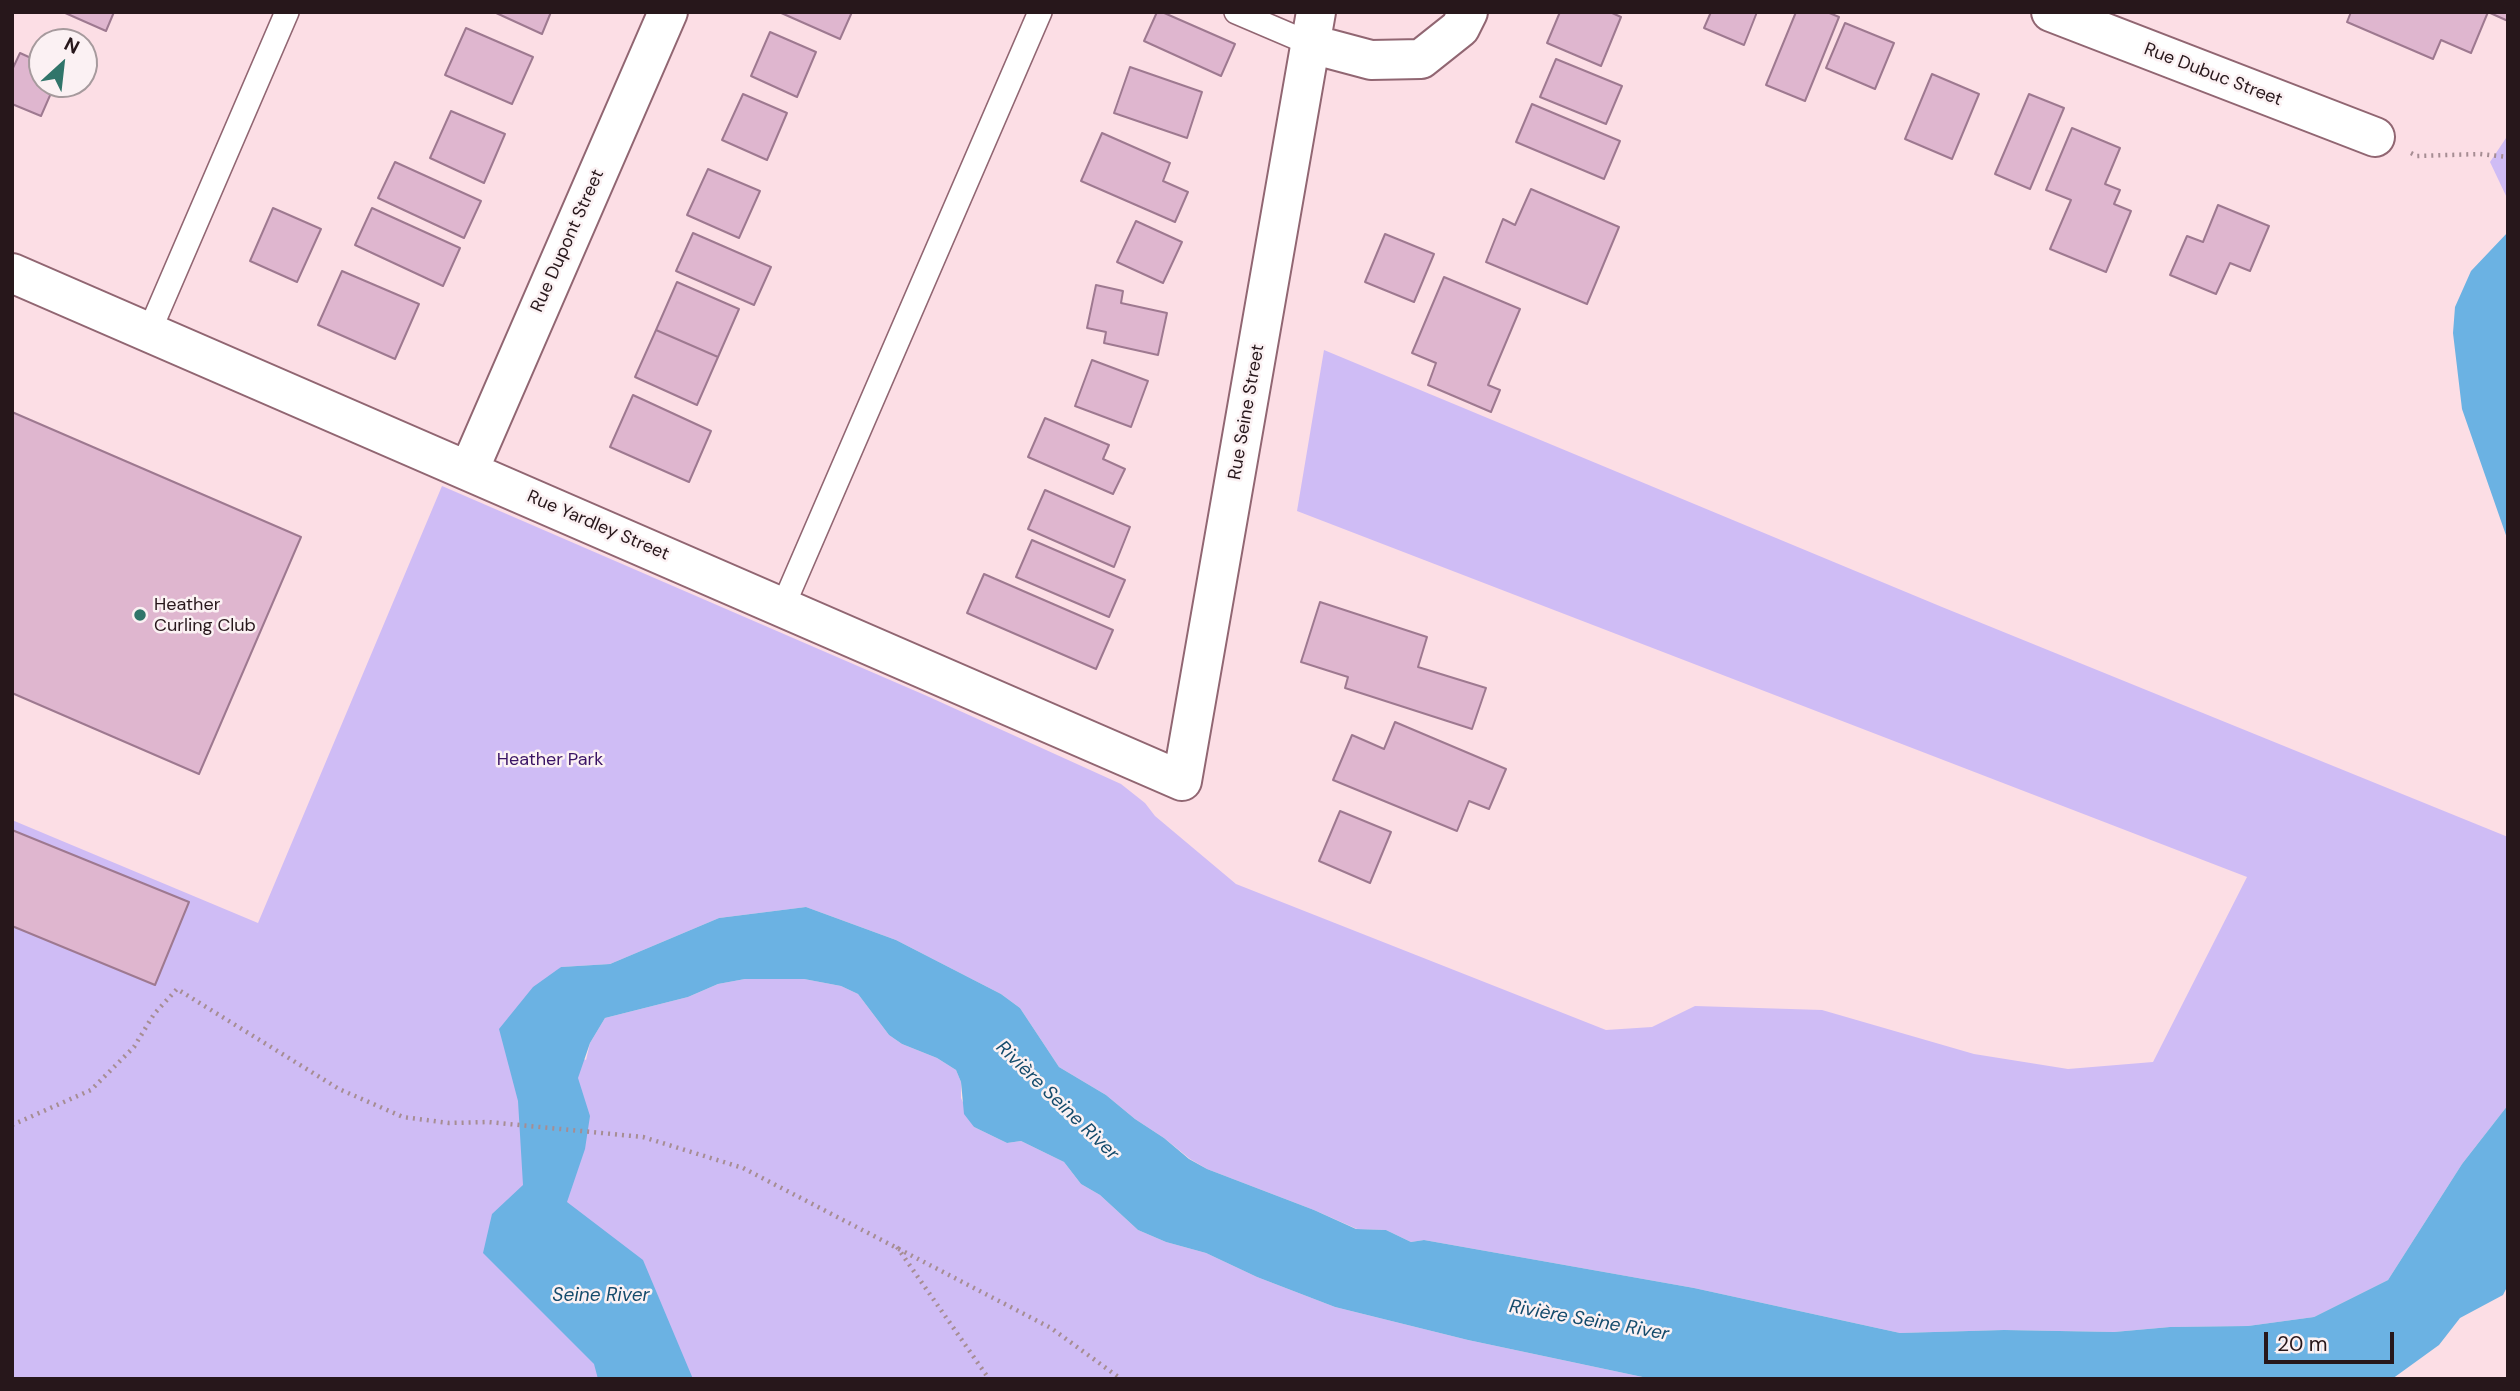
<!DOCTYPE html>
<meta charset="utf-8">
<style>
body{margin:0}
#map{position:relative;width:2520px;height:1391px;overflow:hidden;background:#fcdee5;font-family:"DM Sans",sans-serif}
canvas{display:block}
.frame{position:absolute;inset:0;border:14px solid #27171b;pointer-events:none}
.north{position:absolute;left:28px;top:28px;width:70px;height:70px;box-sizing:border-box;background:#fbf1f3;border:2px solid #a69a9d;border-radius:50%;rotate:27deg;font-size:19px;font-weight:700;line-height:28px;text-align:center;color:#27171b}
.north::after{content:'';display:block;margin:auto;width:24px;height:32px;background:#30756a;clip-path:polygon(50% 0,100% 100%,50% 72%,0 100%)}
.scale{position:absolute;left:2264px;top:1332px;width:130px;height:32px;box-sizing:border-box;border:4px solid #27171b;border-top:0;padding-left:9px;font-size:21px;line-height:24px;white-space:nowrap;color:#27171b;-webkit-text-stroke:5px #fbf1f3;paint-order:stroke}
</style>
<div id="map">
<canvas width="2520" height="1391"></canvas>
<div class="frame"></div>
<div class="north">N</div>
<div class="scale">20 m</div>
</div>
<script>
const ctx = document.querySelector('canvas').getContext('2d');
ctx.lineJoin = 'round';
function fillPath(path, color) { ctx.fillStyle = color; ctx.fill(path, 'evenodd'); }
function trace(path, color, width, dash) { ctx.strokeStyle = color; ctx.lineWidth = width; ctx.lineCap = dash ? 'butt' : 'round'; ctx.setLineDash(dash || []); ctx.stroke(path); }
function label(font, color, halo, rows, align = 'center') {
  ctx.font = font + ' "DM Sans",sans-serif'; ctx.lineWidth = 5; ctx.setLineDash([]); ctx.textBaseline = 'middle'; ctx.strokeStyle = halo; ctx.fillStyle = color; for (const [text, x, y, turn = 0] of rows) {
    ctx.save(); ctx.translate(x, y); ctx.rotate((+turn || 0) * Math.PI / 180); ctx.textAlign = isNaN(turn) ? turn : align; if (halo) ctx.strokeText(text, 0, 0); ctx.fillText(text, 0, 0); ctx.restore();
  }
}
fillPath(new Path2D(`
 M2508,135v65l-18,-38z
 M1324,350l618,257 566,230v268l-46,59 -74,116 -74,37 -66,9 -78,1 -56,5 -110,-2 -104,3 -206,-45 -270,-48 -13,2 -25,-12 -29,-1 -43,-19 -107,-41 -17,-10 -26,-21 -29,-19 -29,-24 -47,-28 -39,-59 -19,-14 -105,-54 -90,-33 -87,11 -109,46 -49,3 -58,58 83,35 4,-17 15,-25 83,-21 30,-13 27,-5h59l37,7 17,8 31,41 13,9 35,14 19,12 5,12v16l13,29 33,16 14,-2 43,21 17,22 19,11 38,35 28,12 40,11 51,24 78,30 133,33 184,39h-1640v-559l246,103 184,-437 485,210 194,88 24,19 10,13 81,68 370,146 46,-3 43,-21 127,4 152,44 94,15 85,-7 94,-185 -950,-366z`), '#cfbcf5');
fillPath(new Path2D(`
 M2508,232v309l-46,-132 -9,-76 2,-26 16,-36z
 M806,907l90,33 105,54 19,14 39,59 47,28 29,24 29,19 25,21 18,10 107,41 42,19 30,1 25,12 13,-2 270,48 206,45 104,-3 110,2 56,-5 78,-1 66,-9 74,-37 74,-116 46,-59v180l-5,10 -43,23 -21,27 -47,34h-740l-184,-39 -133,-33 -78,-30 -51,-24 -40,-11 -28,-12 -38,-35 -19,-11 -17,-22 -43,-21 -14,2 -33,-16 -10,-13 -3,-32 -5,-12 -19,-12 -35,-14 -13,-9 -31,-41 -17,-8 -37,-7h-59l-27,5 -30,13 -83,21 -15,25 -12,35 12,38 -5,33 -18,53 76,58 50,119h-95l-4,-15 -111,-111 9,-39 31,-29 -5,-84 -19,-72 34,-42 28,-20 49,-3 109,-46z`), '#6bb2e3');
const building = new Path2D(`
 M63,12h51l-8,19z
 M494,12h57l-9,22z
 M779,12h73l-12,27z
 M1157,12h5l73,32 -14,32 -77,-35z
 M1560,12h50l11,5 -20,49 -54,-23z
 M1711,12h46l-13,33 -40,-17z
 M1796,12h31l12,5 -34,84 -39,-16z
 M2351,12h157v9l-20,-9 -17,41 -30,-13 -8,19 -86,-37z
 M1845,23l49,20 -19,46 -49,-21z
 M466,28l67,29 -21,47 -67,-29z
 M770,32l46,20 -19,45 -46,-21z
 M20,53l22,10v21h13l-14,32 -29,-12v-34z
 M1556,59l66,27 -16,38 -66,-27z
 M1130,67l72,25 -15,46 -73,-25z
 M1932,74l47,20 -27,65 -47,-20z
 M743,94l44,19 -20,47 -45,-20z
 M2029,94l35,14 -34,81 -35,-15z
 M1532,104l88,37 -16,38 -88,-37z
 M451,111l54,23 -21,49 -54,-25z
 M2072,128l48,20 -15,36 15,6 -6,14 17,7 -25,61 -56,-23 21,-49 -25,-10z
 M1102,133l68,30 -7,18 25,11 -13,30 -94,-41z
 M395,162l86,39 -17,37 -86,-40z
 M708,169l52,22 -21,47 -52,-23z
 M1531,189l88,38 -32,77 -101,-42 17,-43 12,6z
 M2218,205l51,21 -19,45 -20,-8 -14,31 -46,-19 17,-39 16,6z
 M273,208l48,21 -24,53 -47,-21z
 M372,208l88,40 -17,38 -88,-41z
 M1136,221l46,21 -19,41 -46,-21z
 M693,233l78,34 -17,38 -78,-34z
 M1385,234l49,20 -20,48 -49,-20z
 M342,271l77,33 -24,55 -77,-34z
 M1444,277l76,32 -32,76 12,5 -9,22 -63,-27 8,-22 -24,-10z
 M677,282l62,27 -21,48 -62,-27z
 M1096,285l27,6 -2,12 46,10 -9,42 -54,-12 2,-11 -19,-4z
 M656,330l62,27 -21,48 -62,-28z
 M1092,360l56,21 -17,46 -56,-21z
 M633,395l78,36 -22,51 -79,-35z
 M12,412l289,125 -102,237 -187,-81z
 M1045,418l64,27 -6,14 22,10 -12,25 -85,-37z
 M1045,490l85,37 -16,40 -86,-38z
 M1032,540l93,40 -16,37 -93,-40z
 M984,574l129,56 -17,39 -129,-56z
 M1320,602l107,35 -9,30 68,21 -14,41 -127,-41 3,-11 -47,-15z
 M1395,722l111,47 -17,40 -20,-8 -12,30 -124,-51 19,-45 32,14z
 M1340,811l51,21 -21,51 -51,-22z
 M12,830l177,72 -34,83 -143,-59z`);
fillPath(building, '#dfb6cf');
trace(building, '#9e7990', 2);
const lane = new Path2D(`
 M1236,12l75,32
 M149,332l138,-320
 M783,606l257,-594`);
const street = new Path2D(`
 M2051,12l324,125
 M1311,44l60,16 50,-1 39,-31 8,-16
 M12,273l1170,508 134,-769
 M469,470l199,-458`);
trace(lane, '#916672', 26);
trace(street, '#916672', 42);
trace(new Path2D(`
 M2411,153l6,3 63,-2 28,3
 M12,1125l79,-35 43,-43 20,-33 23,-25 162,100 64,28 46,6 39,-1 155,15 100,31 308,160 70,51
 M897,1247l92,132`), '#a68d93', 4.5, [2, 5]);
trace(lane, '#fff', 23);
trace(street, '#fff', 38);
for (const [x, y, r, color] of [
 [140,615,7,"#30756a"]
]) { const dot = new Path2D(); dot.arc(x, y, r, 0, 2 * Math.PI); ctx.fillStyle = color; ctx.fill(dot); trace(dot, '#fbf1f3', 2.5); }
label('18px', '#27171b', '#fbf1f3', [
 ["Rue Dubuc Street",2213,75,21],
 ["Rue Dupont Street",568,241,-66],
 ["Rue Seine Street",1247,412,-80],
 ["Rue Yardley Street",598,526,23]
]);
label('18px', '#27171b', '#fbf1f3', [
 ["Heather",154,605],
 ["Curling Club",154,626]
], 'left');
label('18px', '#3a1364', '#fbf1f3', [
 ["Heather Park",550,760]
]);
label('italic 19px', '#144b6c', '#fbf1f3', [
 ["Rivière Seine River",1057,1101,44],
 ["Seine River",601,1296],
 ["Rivière Seine River",1589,1321,10]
]);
</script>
